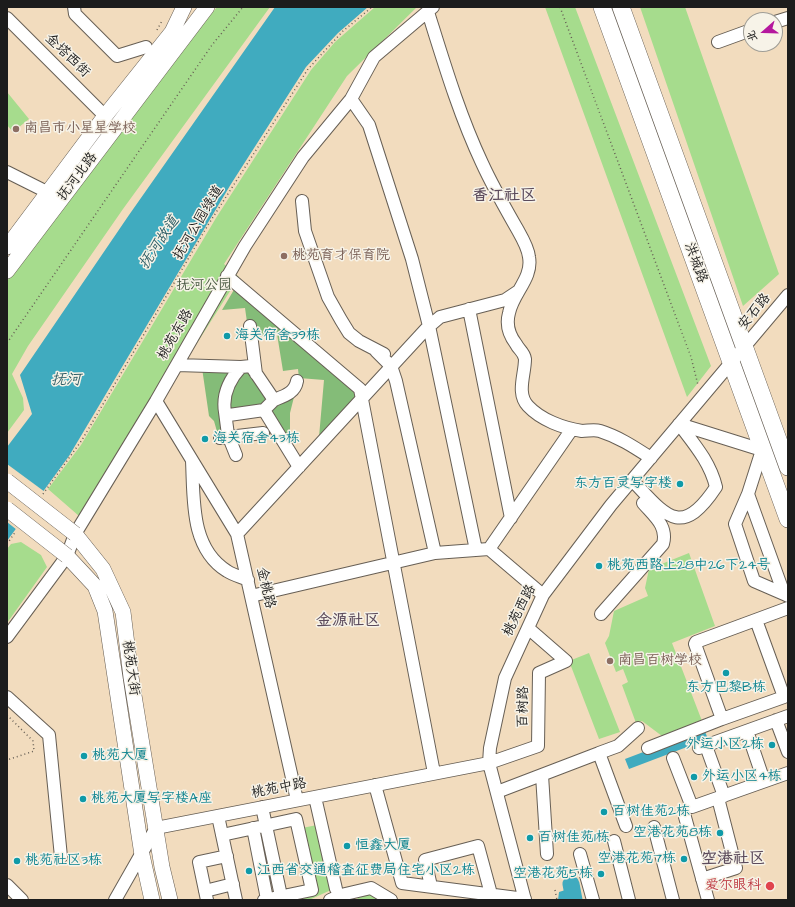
<!DOCTYPE html>
<meta charset="utf-8">
<style>
body{margin:0}
#map{position:relative;width:795px;height:907px;overflow:hidden;background:#f2dcbe;font-family:"Architects Daughter","LXGW WenKai TC",sans-serif}
canvas{display:block}
.frame{position:absolute;inset:0;border:8px solid #1c1c1c;pointer-events:none}
.north{position:absolute;left:743px;top:12px;width:40px;height:40px;box-sizing:border-box;background:#f7f3e8;border:1px solid #9f9d96;border-radius:50%;rotate:250deg;font-size:11px;font-weight:700;line-height:16px;text-align:center;color:#1c1c1c}
.north::after{content:'';display:block;margin:auto;width:14px;height:18px;background:#b5179e;clip-path:polygon(50% 0,100% 100%,50% 72%,0 100%)}
</style>
<div id="map">
<canvas width="795" height="907"></canvas>
<div class="frame"></div>
<div class="north">北</div>
</div>
<script>
const ctx = document.querySelector('canvas').getContext('2d');
ctx.lineJoin = 'round';
function fillPath(path, color) { ctx.fillStyle = color; ctx.fill(path, 'evenodd'); }
function trace(path, color, width, dash) { ctx.strokeStyle = color; ctx.lineWidth = width; ctx.lineCap = dash ? 'butt' : 'round'; ctx.setLineDash(dash || []); ctx.stroke(path); }
function label(font, color, halo, rows, align = 'center') {
  ctx.font = font + ' "Architects Daughter","LXGW WenKai TC",sans-serif'; ctx.lineWidth = 3; ctx.setLineDash([]); ctx.textBaseline = 'middle'; ctx.strokeStyle = halo; ctx.fillStyle = color; for (const [text, x, y, turn = 0] of rows) {
    ctx.save(); ctx.translate(x, y); ctx.rotate((+turn || 0) * Math.PI / 180); ctx.textAlign = isNaN(turn) ? turn : align; if (halo) ctx.strokeText(text, 0, 0); ctx.fillText(text, 0, 0); ctx.restore();
  }
}
fillPath(new Path2D(`
 M217,7h53l-147,202 -95,137 -16,28 11,24 1,12 -17,23v-152l120,-165z
 M375,7h42l-70,69 -123,188 15,13 -87,137 -73,102 -31,-27 33,-44 135,-227 95,-148 24,-28z
 M545,7h30l136,359 -24,31z
 M640,7h45l94,267 -36,32z
 M7,92l22,27 -16,13 -6,-7z
 M21,542l20,13 6,12 -40,56v-74l4,-5z
 M689,553l26,73 -43,17 30,78 -40,15 -20,-15 -6,2 -14,-38 6,-3 -5,-13 -7,3 -11,-29 4,-7 5,-25 34,-15 -3,-8 4,-19z
 M589,653l31,79 -21,7 -30,-78z
 M317,825l14,65 -22,10h-32l39,-9 -14,-63z
 M370,886l30,14h-42l-3,-10z`), '#a6dc8d');
fillPath(new Path2D(`
 M235,288l122,107 -38,42 5,-57 -25,-2 -1,-9 -15,2 -6,-37 -24,3 -6,-15 -2,-14 -23,2z
 M202,368h34l-9,13 -1,54h-8l-4,-14 -5,-5z
 M250,368l21,32 -8,8 -36,2 6,-30z
 M295,393l-5,20v32l-20,-37z`), '#84bc78');
fillPath(new Path2D(`
 M275,7h93l-30,26 -32,34 -75,117 -162,272 -62,85v-94l25,-33 -12,-39 109,-160z
 M704,729l4,10 -79,30 -4,-10z
 M575,887l3,13h-20l1,-8z`), '#40abbf');
fillPath(new Path2D(`
 M7,464l38,28 -28,38 -10,-8z`), '#f2dcbe');
trace(new Path2D(`
 M571,884l3,16`), '#40abbf', 17);
const minor = new Path2D(`
 M74,7l1,7 42,42 29,-9
 M428,12c16,51 31,102 54,151 10,22 22,43 34,64 5,9 12,20 13,30 4,21 -16,36 -20,56 -3,11 0,22 7,31 3,6 8,8 9,15 0,16 -9,34 3,47 13,14 35,22 54,25 6,0 12,-2 18,0 19,6 34,16 51,27
 M7,18l98,98
 M775,22l13,-4
 M718,42l33,-12
 M351,99l18,26 43,134 17,67 47,224
 M7,172l40,20
 M302,201l3,30 23,66 13,23 8,13 10,8 25,13
 M227,276l133,113 74,384
 M469,309l42,209
 M250,326l6,48
 M376,351l15,15 5,15 39,172
 M177,365l64,2
 M251,366l23,34 -10,10 -35,5 -4,-3c-3,-18 4,-32 16,-45z
 M274,400c10,-4 21,-7 23,-19
 M156,401l81,133 60,266
 M264,410l35,57
 M225,412l3,23 8,20
 M679,424l83,26 -14,44 36,100 4,2
 M220,438l43,-5
 M192,461c2,38 -2,87 35,110 6,4 14,6 21,9
 M632,480c33,35 49,60 84,7 -6,-25 -22,-43 -37,-63
 M748,494l-13,30 19,57 30,13
 M237,534l189,-205 14,-12 65,-17 12,-8
 M489,549l83,-120
 M251,596l184,-43 54,-4 54,46
 M601,614l62,-70c5,-18 -9,-28 -20,-41
 M756,620l28,77 -62,22 -27,-75 1,-2 92,-34
 M7,637l60,-81 8,-22 81,-133 89,-155 58,-89 48,-58 23,-42 59,-50
 M7,697l42,38 12,122
 M776,720l12,32
 M747,731l17,50
 M706,746l18,50
 M648,748l74,-29
 M699,748l89,-32
 M599,753l19,-7 20,-18
 M673,758l19,49 96,-34
 M542,775l5,79
 M375,785l27,98 123,16
 M497,792l102,-39 27,73
 M315,797l21,92
 M262,807l19,89
 M218,816l18,84
 M685,817l23,83
 M654,827l19,73
 M253,828l14,71
 M222,835l74,-16 16,71 -48,10
 M614,841l15,59
 M580,854l13,46
 M702,879l34,-11 -17,-66
 M7,885l15,15
 M431,886l-6,-26 53,-14 13,48
 M205,891l28,-7
 M115,900l41,-72 333,-65 49,-17 1,-73 27,-12 -38,-33
 M207,900l-8,-38 28,-6
 M330,900l11,-5 30,-7 20,12
 M525,900l-36,-137 1,-15 15,-70 38,-83 68,-90 177,-210`);
const major = new Path2D(`
 M7,247l98,-131 67,-84 12,-25
 M7,271l200,-264
 M75,534l28,35 20,43 8,65 31,190 8,33
 M67,556l28,30 10,25 37,244 10,45`);
const highway = new Path2D(`
 M602,7l186,512
 M621,7l167,460`);
trace(minor, '#675f55', 14);
trace(major, '#675f55', 16);
trace(highway, '#675f55', 18);
trace(new Path2D(`
 M560,7l131,350 7,28
 M157,30l5,-9
 M7,343l205,-298 31,-38
 M43,494l39,-54 126,-215 100,-156 35,-38 29,-24
 M7,544l9,-13
 M7,715l26,26 1,10 -27,9
 M555,890l2,10`), '#675f55', 1.5, [1, 3]);
trace(minor, '#fff', 12);
trace(major, '#fff', 15);
trace(highway, '#fff', 17);
const majorBridge = new Path2D(`
 M7,481l68,53
 M7,509l60,47`);
trace(majorBridge, '#675f55', 16, []);
trace(majorBridge, '#fff', 15);
for (const [x, y, r, color] of [
 [16,129,4,"#8d6e63"],
 [284,256,4,"#8d6e63"],
 [227,336,4,"#0f9aa8"],
 [205,439,4,"#0f9aa8"],
 [680,484,4,"#0f9aa8"],
 [599,566,4,"#0f9aa8"],
 [610,661,4,"#8d6e63"],
 [726,673,4,"#0f9aa8"],
 [772,745,4,"#0f9aa8"],
 [84,756,4,"#0f9aa8"],
 [694,777,4,"#0f9aa8"],
 [83,799,4,"#0f9aa8"],
 [604,812,4,"#0f9aa8"],
 [720,833,4,"#0f9aa8"],
 [530,838,4,"#0f9aa8"],
 [347,846,4,"#0f9aa8"],
 [684,859,4,"#0f9aa8"],
 [17,861,4,"#0f9aa8"],
 [249,871,4,"#0f9aa8"],
 [601,874,4,"#0f9aa8"],
 [770,886,5,"#e0444e"]
]) { const dot = new Path2D(); dot.arc(x, y, r, 0, 2 * Math.PI); ctx.fillStyle = color; ctx.fill(dot); trace(dot, '#f7f3e8', 1.5); }
label('14px', '#1c1c1c', '#f7f3e8', [
 ["金塔西街",67,56,44],
 ["抚河北路",78,177,-53],
 ["抚河公园绿道",199,223,-59],
 ["洪城路",695,263,70],
 ["安石路",755,312,-51],
 ["桃苑东路",176,335,-60],
 ["金桃路",265,588,77],
 ["桃苑西路",520,611,-63],
 ["桃苑大街",130,668,82],
 ["百树路",524,707,-89],
 ["桃苑中路",279,789,-11]
]);
label('14px', '#785e54', '#f7f3e8', [
 ["南昌市小星星学校",24,129],
 ["桃苑育才保育院",292,256],
 ["南昌百树学校",618,661]
], 'left');
label('14px', '#45563e', '#f7f3e8', [
 ["抚河公园",204,286]
]);
label('14px', '#0d838f', '#f7f3e8', [
 ["海关宿舍39栋",235,336],
 ["海关宿舍43栋",213,439],
 ["东方百灵写字楼",672,484,"right"],
 ["桃苑西路上28中26下24号",607,566],
 ["东方巴黎B栋",726,688,"center"],
 ["外运小区2栋",764,745,"right"],
 ["桃苑大厦",92,756],
 ["外运小区4栋",702,777],
 ["桃苑大厦写字楼A座",91,799],
 ["百树佳苑2栋",612,812],
 ["空港花苑8栋",712,833,"right"],
 ["百树佳苑1栋",538,838],
 ["恒鑫大厦",355,846],
 ["空港花苑7栋",676,859,"right"],
 ["桃苑社区3栋",25,861],
 ["江西省交通稽查征费局住宅小区2栋",257,871],
 ["空港花苑5栋",593,874,"right"]
], 'left');
label('14px', '#be3a42', '#f7f3e8', [
 ["爱尔眼科",761,886]
], 'right');
label('italic 15px', '#2c5c65', '#f7f3e8', [
 ["抚河故道",160,243,-57],
 ["抚河",66,381]
]);
label('bold 16px', '#5c4b5c', '#f7f3e8', [
 ["香江社区",504,197],
 ["金源社区",348,622],
 ["空港社区",733,860]
]);
</script>
